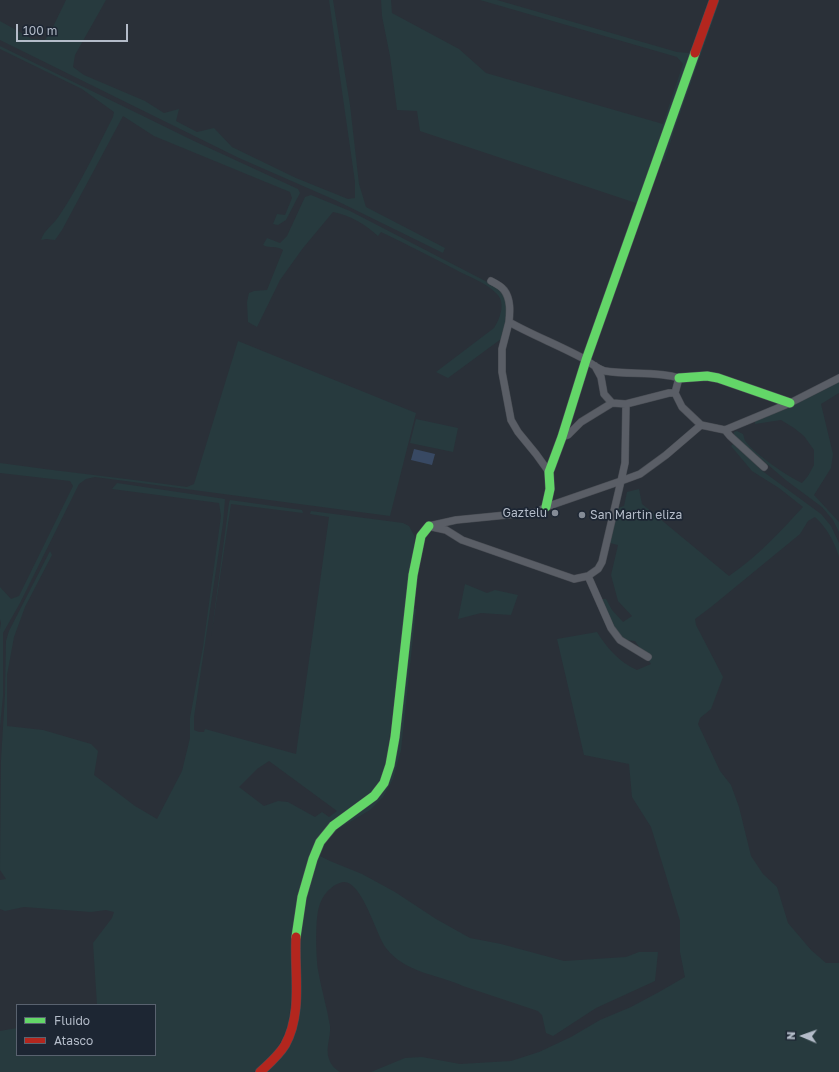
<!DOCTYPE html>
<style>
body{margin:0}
#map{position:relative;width:839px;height:1072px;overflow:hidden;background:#2a3038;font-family:"Golos Text",sans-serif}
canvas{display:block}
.legend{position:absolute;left:16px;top:1004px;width:140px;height:52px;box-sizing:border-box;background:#1d2633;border:1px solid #59626f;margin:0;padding:5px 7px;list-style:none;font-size:12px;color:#b4bcc9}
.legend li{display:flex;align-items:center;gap:8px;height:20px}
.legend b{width:20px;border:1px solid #59626f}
.north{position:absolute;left:783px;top:1016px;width:40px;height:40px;-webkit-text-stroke:3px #1d2633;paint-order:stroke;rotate:272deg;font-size:11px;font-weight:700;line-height:16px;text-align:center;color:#b4bcc9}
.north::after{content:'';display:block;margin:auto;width:14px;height:18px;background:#b4bcc9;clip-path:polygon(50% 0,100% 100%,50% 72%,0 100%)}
.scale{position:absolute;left:16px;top:24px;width:112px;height:18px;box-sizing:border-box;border:2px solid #b4bcc9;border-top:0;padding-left:5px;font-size:12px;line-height:14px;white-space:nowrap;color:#b4bcc9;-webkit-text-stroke:3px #1d2633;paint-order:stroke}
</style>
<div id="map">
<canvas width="839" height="1072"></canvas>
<ul class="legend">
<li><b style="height:5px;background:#63d668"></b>Fluido</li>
<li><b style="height:5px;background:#b3261e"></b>Atasco</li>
</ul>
<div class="north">N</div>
<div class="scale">100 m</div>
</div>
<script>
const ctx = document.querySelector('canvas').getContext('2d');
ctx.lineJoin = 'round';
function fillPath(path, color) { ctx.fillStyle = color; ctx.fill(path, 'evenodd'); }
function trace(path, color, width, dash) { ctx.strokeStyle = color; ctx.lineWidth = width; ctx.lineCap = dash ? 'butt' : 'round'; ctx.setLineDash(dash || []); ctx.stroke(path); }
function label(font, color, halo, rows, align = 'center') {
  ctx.font = font + ' "Golos Text",sans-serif'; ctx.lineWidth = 3.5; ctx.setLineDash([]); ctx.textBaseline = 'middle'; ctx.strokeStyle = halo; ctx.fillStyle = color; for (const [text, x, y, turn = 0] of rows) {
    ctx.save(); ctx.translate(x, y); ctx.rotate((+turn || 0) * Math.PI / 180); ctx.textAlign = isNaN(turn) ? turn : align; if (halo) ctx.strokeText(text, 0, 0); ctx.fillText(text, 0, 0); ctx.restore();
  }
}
fillPath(new Path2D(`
 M66,0h40l-31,55 -2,12 11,8 61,26 19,12 15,-4 -3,12 21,11 17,-4 18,19 64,31 52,21 7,-1v-16l-26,-182h4l17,105 9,79 7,23 79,41 -2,5 -108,-53 -96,-42 -239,-118v-19l32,18 13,1 6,-9z
 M381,0h10l1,13 67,36 27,24 177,51 20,-60 -6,-7 -197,-57h17l180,52 12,1 11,-23 -99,275 35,-102 -216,-72 -3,-20 -20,-1 -7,-54 -8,-40z
 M716,0h4l-45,128 -11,34 -4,-2z
 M0,46l194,95 104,48 2,4 -14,27 -8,5 -5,-1 4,-10 8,1 7,-17 -2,-6 -136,-56 -31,-20 -61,114 -7,10 -9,-1 -5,1c3,-10 12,-15 18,-24 21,-31 37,-66 54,-99l1,-5 -32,-23 -82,-40z
 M311,195l39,16 143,74c3,2 7,5 10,8 9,12 1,33 -2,46l-53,39 -12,-6 58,-44c6,-9 12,-25 3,-34 -9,-10 -25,-16 -37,-22 -26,-14 -52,-27 -79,-40l-3,4c-12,-11 -28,-21 -45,-24l-30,36 -23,32 -23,47 -9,-5 -1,-20 2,-9 5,-2 13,-1 16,-40c-7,-5 -13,-1 -20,-5l4,-7 13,5 7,-7 18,-39z
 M238,341l178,72 -26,103 -295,-39 -9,2 -7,5 -59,119 -17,30v63l-3,31v-98l1,-6 -1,-4v-32l11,12 8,-3 54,-110 -3,-5 -70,-8v-10c62,9 125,15 187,24l7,-3z
 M839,381v12l-18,11 12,50 -2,14 -17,27 25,27v10l-6,-12 -11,-13 -35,-26 -53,-45v-4l3,-1 6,3c1,2 1,6 3,8 10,13 41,34 56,41l6,-7 6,-11v-15l-10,-14 -10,-8 -13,-8 -26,4v-5l67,-28z
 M416,419l42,9 -5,24 -43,-9z
 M734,443l27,27 60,44 10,12 8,17v14c-5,-16 -12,-29 -24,-40l-7,4 -8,13 -89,73 -16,12 1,6 27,52 -12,32 -11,9 -2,6 22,47 11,14 8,22 12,49 12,18 14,13 11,36 23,27 15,13h13v109h-468l34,-14 17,-1 38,7 51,-3 28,-9 32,-15 29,-17 31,-13 28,-15 26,-15 -5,-25v-31l-29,-94 -19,-30 -3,-33 -45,-9 -27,-116 40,-7c10,16 22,30 40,38l14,-6 -16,-23c-26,-1 -28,-22 -36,-42h7l6,11 11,12 9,-6 -14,-15 -7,-26 7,-30 -8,-2 8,-35 6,-2 3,-14 12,-3 3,15 87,72c28,-19 51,-44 74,-69l-24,-19 -27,-17 -21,-25z
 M117,483l108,16 -2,24 -29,194v13l5,2h5l1,-3 91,25 33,-237 -19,-3 1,-3 92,12 6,3 6,11 -30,235 -8,17 -65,63 -24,172c-6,19 -17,37 -34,48h-254v-41l17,-3v27h138v-50h-58l-4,-62 19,-25 2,-6 -8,-2 -15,2 -67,-5 -19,4 -5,-2v-29l6,-1 -6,-9 1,-110 4,-66 1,-53 3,-10 41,-80 2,4 -27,52 -11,30 -7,38v51l36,4 48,14 7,7 -4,24 41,31 22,13 25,-48 8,-33v-20l13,-71 18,-131 -2,-13 -107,-14zM269,761l68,50 -8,6 -7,-5 -7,5 -27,-15 -10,-1 -14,5 -25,-19 18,-18z
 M230,500l72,10 1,3 -72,-9 -20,133 18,-134z
 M465,584l22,9 8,-3 23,5 -7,20 -30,-2 -23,6z
 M412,608l4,1 -15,141 -8,29 -10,18 -13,13 -32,19 -12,13 -6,14 10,5 32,13 33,18 41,27 34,19 31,6 63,17 62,-4 13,-5h19l-3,29 -59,27 -43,28 -7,-3 -4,-18 -4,-4 -75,-25c-26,-12 -58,-13 -77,-38 -10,-13 -24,-68 -43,-66 -11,2 -21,13 -24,25 -4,12 -3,50 -1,63 3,19 9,37 12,56 1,11 -5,22 -1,33 2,6 6,10 11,13h-76l25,-30 10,-100 13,-73 17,-34 55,-46z`), '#273a3e');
fillPath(new Path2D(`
 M414,449l21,5 -3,11 -21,-5z`), '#384963');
const street = new Path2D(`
 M491,281c4,2 10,5 13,9 7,9 6,22 5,32 25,14 52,24 77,38 6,4 12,9 19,11 23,4 53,0 74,7l-4,15 7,14 19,18 24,5 65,-27 49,-25
 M509,322l-7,27v23l9,48 7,12 18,22 13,18
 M595,366l6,11 3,17 8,9
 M725,430l5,6 34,31
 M562,437l6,-2 13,-13 31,-19 14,1 43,-11h6
 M429,526l27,-6 81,-8 9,-5 75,-26 4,-18 1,-59
 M432,527l14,3 16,10 112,39 14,-3 23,52 9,12 28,17
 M588,576l10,-7 4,-7 19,-81 19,-7 26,-19 35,-30`);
const fast = new Path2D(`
 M679,378l28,-2 11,2 72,25
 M546,507l4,-18 -1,-17 13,-35 24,-77 109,-307
 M296,937l6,-40 11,-38 7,-17 13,-16 41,-30 10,-13 6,-18 5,-28 18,-162 8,-39 8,-10`);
const jam = new Path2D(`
 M695,53l19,-53
 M260,1072c9,-8 19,-17 25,-27 18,-32 9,-73 11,-108`);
trace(street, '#484c53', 8);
trace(fast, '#484c53', 10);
trace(jam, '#484c53', 10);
trace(street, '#5a5e66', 7);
trace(fast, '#63d668', 9);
trace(jam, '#b3261e', 9);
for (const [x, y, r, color] of [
 [555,513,4,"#848b96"],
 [582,515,4,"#848b96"]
]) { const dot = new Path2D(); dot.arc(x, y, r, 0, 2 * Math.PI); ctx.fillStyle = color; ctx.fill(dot); trace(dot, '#1d2633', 1.5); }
label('12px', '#b4bcc9', '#1d2633', [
 ["Gaztelu",547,513],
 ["San Martin eliza",590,515,"left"]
], 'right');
</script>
